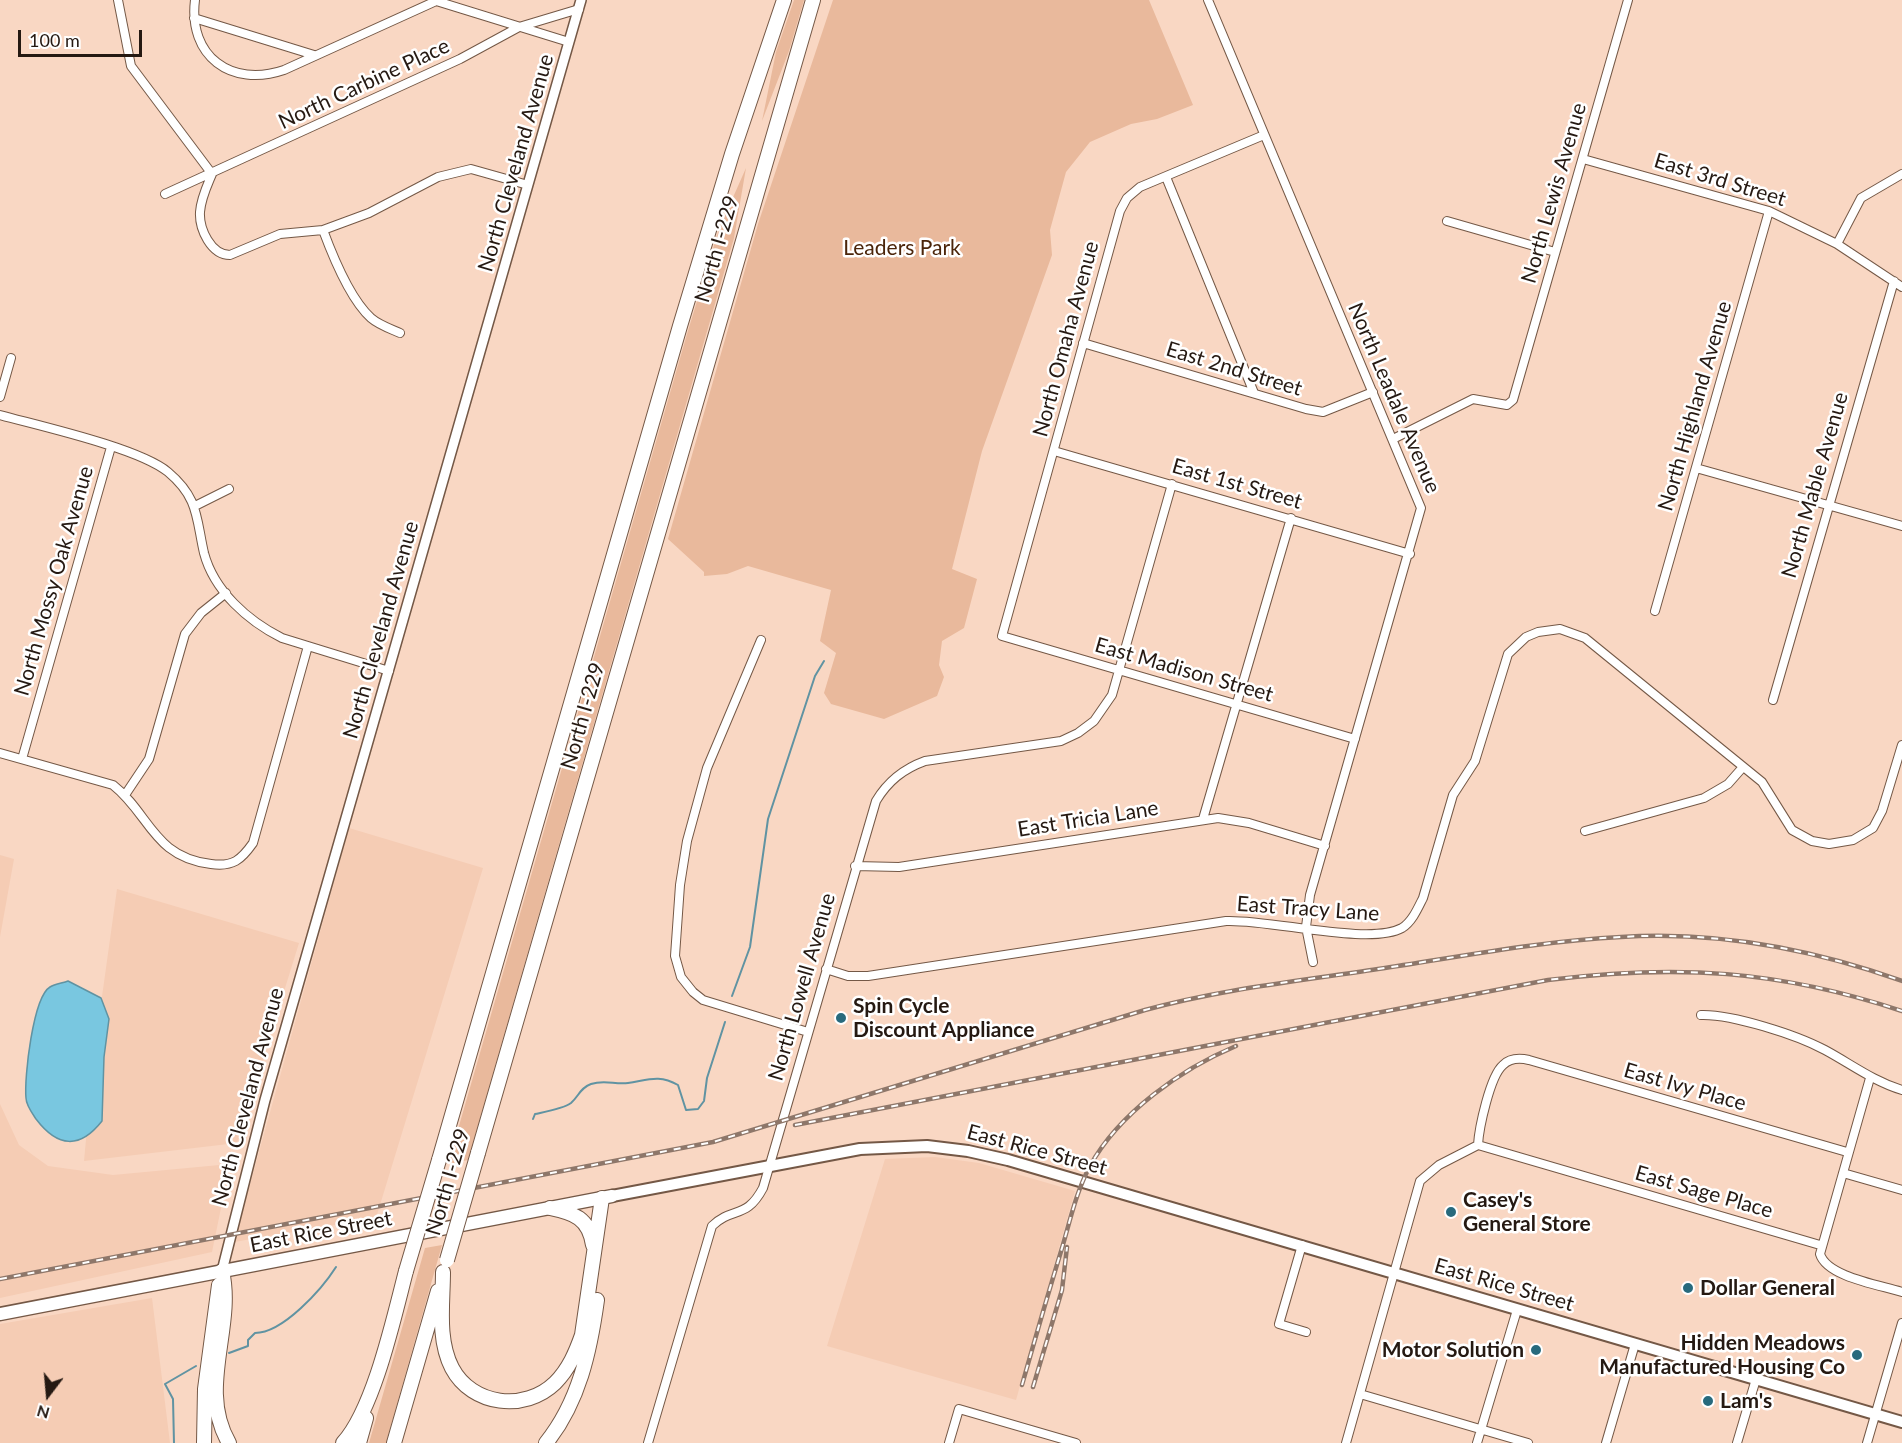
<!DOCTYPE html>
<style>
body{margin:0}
#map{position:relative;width:1902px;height:1443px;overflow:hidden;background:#f9d7c3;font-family:Lato,sans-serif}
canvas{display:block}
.north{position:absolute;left:18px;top:1365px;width:60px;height:60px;-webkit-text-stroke:4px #fff;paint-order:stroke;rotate:196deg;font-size:16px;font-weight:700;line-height:24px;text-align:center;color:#251912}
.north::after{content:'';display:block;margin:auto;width:21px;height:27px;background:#251912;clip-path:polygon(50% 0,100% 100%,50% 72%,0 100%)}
.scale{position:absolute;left:18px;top:30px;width:124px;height:27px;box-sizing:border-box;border:3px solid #251912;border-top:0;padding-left:8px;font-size:18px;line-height:21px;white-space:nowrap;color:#251912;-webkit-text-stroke:4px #fff;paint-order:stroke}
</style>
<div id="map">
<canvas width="1902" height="1443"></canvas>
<div class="north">N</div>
<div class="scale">100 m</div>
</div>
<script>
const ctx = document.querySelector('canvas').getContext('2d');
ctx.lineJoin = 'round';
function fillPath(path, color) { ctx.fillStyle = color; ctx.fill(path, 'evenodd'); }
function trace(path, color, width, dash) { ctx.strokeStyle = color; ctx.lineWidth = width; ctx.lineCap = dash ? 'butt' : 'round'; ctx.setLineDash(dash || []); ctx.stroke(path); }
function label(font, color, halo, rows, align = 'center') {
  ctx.font = font + ' Lato,sans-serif'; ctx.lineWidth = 5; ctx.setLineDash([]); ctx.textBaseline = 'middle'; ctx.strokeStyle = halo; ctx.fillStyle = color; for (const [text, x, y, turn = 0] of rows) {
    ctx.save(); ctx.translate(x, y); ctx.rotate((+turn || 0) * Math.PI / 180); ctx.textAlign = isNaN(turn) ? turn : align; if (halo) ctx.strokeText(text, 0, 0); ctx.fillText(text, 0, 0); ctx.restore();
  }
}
fillPath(new Path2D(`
 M349,828l134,40 -107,350 -142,24z
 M0,855l14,4 -14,78z
 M117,889l182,54 -62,200 -153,18 10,-107z
 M0,1104l19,41 29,21 65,9 117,-11 -18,88 -212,46z
 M935,1157l44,6 96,28 -59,209 -189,-54 58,-187z
 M152,1298l18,145h-170v-119z`), '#f5ccb4');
fillPath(new Path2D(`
 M794,0h10l-15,51 -27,70 14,-69z
 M833,0h316l44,105 -36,14 -26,5 -41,18 -24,30 -16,58 2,25 -70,196 -30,118 25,10 -13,49 -22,13 -3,24 5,12 -7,19 -53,23 -53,-15 -7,-11 12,-40 -16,-12 11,-51 -83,-24 -21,8 -23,2v-4l-36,-33 90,-315z
 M746,168l-12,70 -266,922 -20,4 239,-830 32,-105z
 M442,1245l-56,198h-17l56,-195z`), '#e9b99c');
const water = new Path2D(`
 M68,981l33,17 8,21 -5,38 -2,64c-22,28 -44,27 -66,-2 -4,-6 -10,-14 -10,-21 -2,-20 7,-101 24,-111 5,-3 13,-4 18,-6z`);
fillPath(water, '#79c7e0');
trace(water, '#6093a2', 1.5);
trace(new Path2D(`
 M732,996l18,-49 18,-128 47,-143 9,-15
 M533,1119l2,-5c9,-2 28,-5 36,-11 8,-7 9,-15 20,-19 14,-5 24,1 37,-1 20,-3 31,-9 50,2l8,25 12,-1 6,-8 3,-23 18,-56
 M229,1353l19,-7v-6l7,-7c28,0 67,-44 81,-66
 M174,1443l-1,-44 -8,-15 31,-18`), '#6093a2', 2);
const minor = new Path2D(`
 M118,0l13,66 81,108c-5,12 -11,24 -12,38 -1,17 11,43 30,43l50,-21 43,-4 46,-17 69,-36 33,-8 57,16
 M195,0c-7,56 36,88 89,70l152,-69
 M433,0l136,42
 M1208,0l213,508 -111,387 -4,32 7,35
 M194,18l120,37
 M1264,135l-124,52 -13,11 -7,13 -118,425 353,103
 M1583,159l186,52 68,33 65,43
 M1166,177l88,216
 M165,194l295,-135 59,-32 60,-18
 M1447,221l108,31
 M323,230c10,27 27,69 48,88 8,7 20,11 29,15
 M1837,244l24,-46 41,-24
 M1083,343l223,66 17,3 50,-20
 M0,397l11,-39
 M0,415c40,11 139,33 168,57 31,26 28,46 36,81 10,38 44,68 78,85l107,33
 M1393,439l80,-40 34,6 6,-5 115,-400
 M1054,451l356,103
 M1696,468l206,58
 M195,506l34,-17
 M1655,611l114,-400
 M761,640l-54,128 -20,73 -7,44 -5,71 6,21 12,15 10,8 105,32
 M1773,700l121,-419
 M0,753l113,32c37,29 40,72 98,79 22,3 30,-4 42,-21l55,-197
 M22,759l89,-312
 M125,795l24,-36 36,-125 16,-21 25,-20
 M1203,819l88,-301
 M1585,831l119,-33 24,-14 15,-17
 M855,866l44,1 319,-49 31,5 76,23
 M826,969l22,7h20l358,-55c44,-2 143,25 176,7 10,-6 16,-20 21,-30l30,-103 22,-34 33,-107 18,-17 12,-5 22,-3 25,9 177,144 30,48 20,11 17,3 24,-4 20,-12 9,-17 20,-66
 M1701,1015c31,-1 96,20 124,35 26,14 48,31 77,40
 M1870,1078l-50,176c7,23 60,31 82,38
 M1478,1145l342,100
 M1843,1173l59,17
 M1302,1245l-23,79 27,8
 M1360,1394l168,49
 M648,1443l64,-217c21,-20 34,-6 51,-38l113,-387c12,-20 27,-32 49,-40l136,-20 17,-8 16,-12 18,-26 60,-211
 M949,1443l10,-34 117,34
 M1346,1443l74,-262 19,-16 39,-20c1,-17 12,-69 25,-80 7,-7 17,-7 26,-5l318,92
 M1477,1443l40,-133
 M1606,1443l29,-99
 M1737,1443l19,-64
 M1867,1443l35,-120`);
const tertiary = new Path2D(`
 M222,1271l43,-171 316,-1100`);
const secondary = new Path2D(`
 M612,1196l248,-47 67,-3 41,5 40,9 894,262`);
const primary = new Path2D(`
 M0,1314l612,-118`);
const motorway = new Path2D(`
 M478,1153l335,-1153
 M439,1160l241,-834 52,-172 52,-154
 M550,1208c24,5 39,10 43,37
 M222,1271c13,57 -25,117 7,172
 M443,1272c0,31 -6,67 9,96 20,38 73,44 103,15 14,-14 21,-31 27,-48l20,-137
 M204,1443l1,-54 14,-104
 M343,1443c31,-34 51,-126 63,-172
 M359,1443l7,-25
 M394,1443l44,-152
 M546,1443c33,-41 44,-92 51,-143`);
trace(minor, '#745846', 10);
trace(tertiary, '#745846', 12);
trace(secondary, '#745846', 14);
trace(primary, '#745846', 15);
trace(motorway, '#745846', 16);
trace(minor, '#fff', 8);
trace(tertiary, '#fff', 9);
trace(secondary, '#fff', 10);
trace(primary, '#fff', 12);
trace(motorway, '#fff', 14);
const rail = new Path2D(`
 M795,1125l753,-145c129,-16 230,-10 354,31
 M0,1279l713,-137 432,-132c76,-21 155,-29 233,-41 81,-12 162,-28 243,-32 96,-6 191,12 281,44
 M1022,1385c13,-46 26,-91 40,-137 8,-27 14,-56 28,-82 29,-53 91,-97 146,-120
 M1033,1387l29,-97 5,-43`);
trace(rail, '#8e776a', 4.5);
trace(rail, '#fff', 2, [7]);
const motorwayBridge = new Path2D(`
 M447,1260l31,-107
 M406,1271l33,-111`);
trace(motorwayBridge, '#745846', 16, []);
trace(motorwayBridge, '#fff', 14);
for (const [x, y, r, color] of [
 [841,1018,6,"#286a7d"],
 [1451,1212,6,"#286a7d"],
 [1688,1288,6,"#286a7d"],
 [1536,1350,6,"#286a7d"],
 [1857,1355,6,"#286a7d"],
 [1708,1401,6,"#286a7d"]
]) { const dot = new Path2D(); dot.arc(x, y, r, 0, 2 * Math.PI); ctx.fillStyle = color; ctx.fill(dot); trace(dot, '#fff', 2); }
label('21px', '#251912', '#fff', [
 ["North Carbine Place",364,84,-25],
 ["North Cleveland Avenue",516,163,-74],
 ["East 3rd Street",1720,180,17],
 ["North Lewis Avenue",1554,193,-74],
 ["North I-229",717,249,-74],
 ["North Omaha Avenue",1066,339,-75],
 ["East 2nd Street",1234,369,17],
 ["North Leadale Avenue",1394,398,67],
 ["North Highland Avenue",1695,406,-74],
 ["East 1st Street",1237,484,16],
 ["North Mable Avenue",1815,485,-74],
 ["North Mossy Oak Avenue",54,581,-74],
 ["North Cleveland Avenue",381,630,-74],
 ["East Madison Street",1184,670,16],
 ["North I-229",583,716,-74],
 ["East Tricia Lane",1088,819,-9],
 ["East Tracy Lane",1308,909,4],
 ["North Lowell Avenue",802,987,-74],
 ["East Ivy Place",1685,1087,16],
 ["North Cleveland Avenue",248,1097,-75],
 ["East Rice Street",1037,1150,15],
 ["North I-229",448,1182,-74],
 ["East Sage Place",1704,1192,16],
 ["East Rice Street",321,1232,-11],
 ["East Rice Street",1504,1285,16]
]);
label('21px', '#4b250a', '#fff', [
 ["Leaders Park",902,248]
]);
label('bold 21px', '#251912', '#fff', [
 ["Spin Cycle",853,1006],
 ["Discount Appliance",853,1030],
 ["Casey's",1463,1200],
 ["General Store",1463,1224],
 ["Dollar General",1700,1288],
 ["Hidden Meadows",1845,1343,"right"],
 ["Manufactured Housing Co",1845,1367,"right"],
 ["Motor Solution",1524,1350,"right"],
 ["Lam's",1720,1401]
], 'left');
</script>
